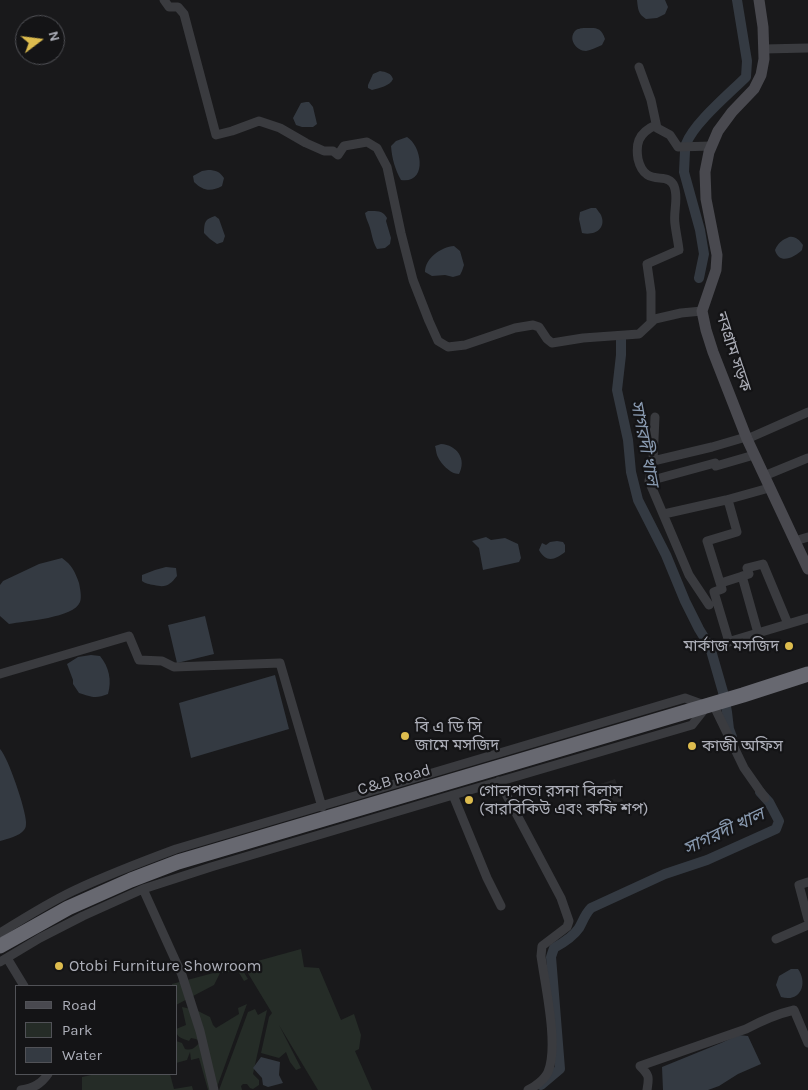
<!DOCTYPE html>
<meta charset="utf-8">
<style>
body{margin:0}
#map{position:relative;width:808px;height:1090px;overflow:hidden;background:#19191b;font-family:Karla,sans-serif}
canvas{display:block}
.legend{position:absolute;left:15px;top:985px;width:162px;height:90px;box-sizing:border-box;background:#141416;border:1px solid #515257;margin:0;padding:6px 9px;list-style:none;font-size:15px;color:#adafb9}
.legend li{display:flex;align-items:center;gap:10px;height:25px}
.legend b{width:25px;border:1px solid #515257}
.north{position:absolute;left:15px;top:15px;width:50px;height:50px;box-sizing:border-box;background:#141416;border:1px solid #515257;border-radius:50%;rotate:75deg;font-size:14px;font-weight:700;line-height:20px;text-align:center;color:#adafb9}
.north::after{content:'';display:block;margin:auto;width:18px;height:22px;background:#ddbc4e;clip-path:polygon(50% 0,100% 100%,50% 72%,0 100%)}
</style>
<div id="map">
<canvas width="808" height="1090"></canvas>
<ul class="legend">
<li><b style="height:6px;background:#49494f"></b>Road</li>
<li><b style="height:14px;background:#252c27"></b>Park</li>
<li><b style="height:14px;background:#343a42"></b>Water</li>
</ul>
<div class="north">N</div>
</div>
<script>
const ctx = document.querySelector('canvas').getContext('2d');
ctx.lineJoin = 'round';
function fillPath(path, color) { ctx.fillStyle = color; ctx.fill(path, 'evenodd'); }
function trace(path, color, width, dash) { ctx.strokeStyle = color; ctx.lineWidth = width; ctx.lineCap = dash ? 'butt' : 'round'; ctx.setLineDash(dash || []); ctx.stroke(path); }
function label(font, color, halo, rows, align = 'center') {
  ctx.font = font + ' Karla,"Noto Sans Bengali",sans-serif'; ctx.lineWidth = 4.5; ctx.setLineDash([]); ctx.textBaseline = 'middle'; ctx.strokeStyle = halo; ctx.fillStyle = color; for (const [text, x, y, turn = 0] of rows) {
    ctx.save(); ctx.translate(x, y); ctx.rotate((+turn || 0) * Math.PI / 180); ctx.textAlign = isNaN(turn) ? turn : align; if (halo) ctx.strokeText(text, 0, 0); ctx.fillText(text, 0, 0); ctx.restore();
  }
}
fillPath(new Path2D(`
 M615,779l8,22 -19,7 -4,-14 -5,1 -3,-8z`), '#252527');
fillPath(new Path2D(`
 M301,949l3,18 15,1 22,52 13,-6 7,21 -2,14 -4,2 17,39h-54l-39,-65 22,43 -5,2 -6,-8 -4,-10 -7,6 -18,-5 8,-36 3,-4 -29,-48z
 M240,966l8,13 -4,2 -6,-10 -18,2 -6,12 -38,20v-19h-4v-2z
 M247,1004l-31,86h-8l-9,-32 -8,2 -1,-8 -3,8 -11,3v-22l6,2 3,6c8,2 10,-2 15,-7l-4,-3 -5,-1 -2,3c-7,-3 -13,-3 -13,-12l10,-4 -4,-18 14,3 14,7 3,8 3,3 23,-14 -1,-6z
 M255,1009l3,6 9,-5 -14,64 6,6v5l-6,4 -3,-1 -3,-4h-4l-2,2 1,4h-23l29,-78z
 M92,1074h78l4,15 18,-3 1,4h-111v-13l9,-2z`), '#252c27');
fillPath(new Path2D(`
 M637,0h28l3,7 -3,7 -8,4 -11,1c-8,-5 -8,-10 -9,-19z
 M584,28c11,0 17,-2 21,11l-3,6c-5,2 -11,5 -16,6 -10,0 -19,-13 -10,-21 1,-1 6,-2 8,-2z
 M380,71c6,1 11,2 13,8 -3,7 -14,9 -21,11l-4,-2v-3l5,-11z
 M306,102h3l4,5 4,17 -4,3h-11l-6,-2 -3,-7 8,-15z
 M407,137c15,9 21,47 -6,43 -6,-11 -9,-21 -10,-34l5,-5z
 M208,170c8,0 12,2 16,8l-2,8c-11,6 -19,5 -28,-4l-1,-6 9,-5z
 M591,208h5c2,3 4,5 5,7 6,14 -7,21 -19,18l-3,-14 1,-7z
 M368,211c8,0 15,-1 19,7l-1,3 5,17 -1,6 -5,4 -8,1c-5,-8 -5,-16 -8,-24 -2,-5 -3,-7 -4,-12z
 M215,216l4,3 6,17 -2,6 -6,2 -7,-5 -6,-6c0,-11 1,-14 11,-17z
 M789,237c7,-1 10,3 14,8l-1,5c-8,8 -23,15 -27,0 3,-7 7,-10 14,-13z
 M454,246l6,5 4,14 -2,6 -2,4 -7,2 -8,-2 -13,1 -7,-4c0,-14 16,-25 29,-26z
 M441,444c16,1 26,15 18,30 -9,0 -19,-11 -22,-19 -1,-3 -1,-6 -2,-9z
 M486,537l5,3 14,-2 13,6 3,14 -2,4 -36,8 -4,-22 -7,-7z
 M557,541l6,1 2,3v7c-10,8 -19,11 -26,-2l3,-7 4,2 4,-3z
 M62,558c10,7 13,14 17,25 1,5 3,14 1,19 -6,16 -55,19 -71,22l-9,-8v-31l3,-4 36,-17z
 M166,567l10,1 1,8c-7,9 -11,12 -23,9 -5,-1 -8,-1 -12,-4v-6l13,-5z
 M205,616l9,38 -37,9 -9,-38z
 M91,655l9,1c9,11 12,24 8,38 -12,5 -17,3 -29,-1l-6,-9v-4l-6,-16 11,-7z
 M275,675l14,54 -98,29 -12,-55z
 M0,749c8,8 26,61 26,73 0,3 0,6 -2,8 -4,6 -17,9 -24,11z
 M791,969h7c10,14 3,34 -17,28l-5,-12 3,-9z
 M738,1035l10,1 13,28 -23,10 -19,12 -11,4h-45l-1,-23 59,-24z
 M261,1057l19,5 -1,13 4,8 -15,4 -5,-2 -1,-7 -9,-10z`), '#343a42');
trace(new Path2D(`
 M686,144c8,-21 43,-50 60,-67l1,-16 -10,-61
 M685,151l-1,21 16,58 4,24 -5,24
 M621,338v17l-4,35 11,50 3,32 7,28 28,55 19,46 14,28 11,18 13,45 4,20 2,17 3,8
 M541,1085l19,-16 -9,-112 3,-9c9,-5 19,-11 25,-20 4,-7 6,-14 12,-20l74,-34 42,-14 69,-31 3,-8 -10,-19 -9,-10`), '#343a42', 10);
trace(new Path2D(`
 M164,0l5,7h9l6,7 32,121 16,-4 27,-10 21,7 26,15 18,8h9l5,4 6,-9 23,-4 10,6 10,19 14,66 12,47 16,41 9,20 10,6 17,-2 50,-17 18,-3 6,2 8,12 5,4 31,-5 56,-4 16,-15 26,-6 21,-2
 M764,49l44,-1
 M639,67l12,33 6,28 13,7 8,12 33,-1
 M651,322v-30l-4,-28 32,-14c-1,-9 -3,-17 -4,-26 -2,-13 4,-26 -1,-38 -6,-16 -29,3 -36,-27 -1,-6 -1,-14 1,-19 3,-7 10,-12 17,-15
 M655,417l-2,44 -4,20 40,94 20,30
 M747,439l61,-27
 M653,461l59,-14 34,-10
 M764,476l44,-18
 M649,481l66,-18 1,3 38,-11
 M728,500l9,32 -30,9 15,48 -8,3 15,50
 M664,514l62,-14 43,-12
 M795,541l13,-4
 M742,576l16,57
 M721,583l28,-9 -2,-6 16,-4 25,60
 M721,644l87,-26
 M0,674l129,-38 10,24 23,1 12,6 106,-4 42,144
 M713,704l31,64 21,30
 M499,781l62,117 8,23 -2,6 -25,19 -1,10c4,29 18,90 7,116 -3,7 -13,15 -20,18
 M453,795l34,83 14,28
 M808,882l-9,3 9,34
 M143,889l39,86 18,56 14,59
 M0,933c24,-15 48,-30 73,-42 34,-16 68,-29 103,-42l509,-151 22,8 -15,19 -239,70 -242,72 -68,22 -60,27 -43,22 -40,24
 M776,939l32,-14
 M7,958l17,28
 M21,1090c13,-2 20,-6 27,-16
 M647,1090c2,-13 3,-14 -7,-24l106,-37c15,-8 31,-15 48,-19l14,33`), '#3a3b3f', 9);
trace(new Path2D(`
 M759,0l4,27 1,32 -3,16 -7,14 -22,23 -14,19 -9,21 -4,20 1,27 11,56 -1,15 -14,41 4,19 7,22 34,87 61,130`), '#49494f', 11);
trace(new Path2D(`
 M0,946l68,-38 63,-28 47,-18 565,-167 65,-21`), '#676870', 15);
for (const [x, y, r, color] of [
 [789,646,5,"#ddbc4e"],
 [405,736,5,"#ddbc4e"],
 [692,746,5,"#ddbc4e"],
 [469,800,5,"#ddbc4e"],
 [59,966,5,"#ddbc4e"]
]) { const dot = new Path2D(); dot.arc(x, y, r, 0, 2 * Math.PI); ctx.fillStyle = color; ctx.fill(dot); trace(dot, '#141416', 2); }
label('16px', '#adafb9', '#141416', [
 ["নবগ্রাম সড়ক",733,352,72],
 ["C&B Road",394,780,-16]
]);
label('16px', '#adafb9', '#141416', [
 ["মার্কাজ মসজিদ",779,646,"right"],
 ["বি এ ডি সি",415,727],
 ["জামে মসজিদ",415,745],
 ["কাজী অফিস",702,746],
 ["গোলপাতা রসনা বিলাস",479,791],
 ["(বারবিকিউ এবং কফি শপ)",479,809],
 ["Otobi Furniture Showroom",69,966]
], 'left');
label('italic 18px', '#8899af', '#141416', [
 ["সাগরদী খাল",644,443,79],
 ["সাগরদী খাল",724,832,-25]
]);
</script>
